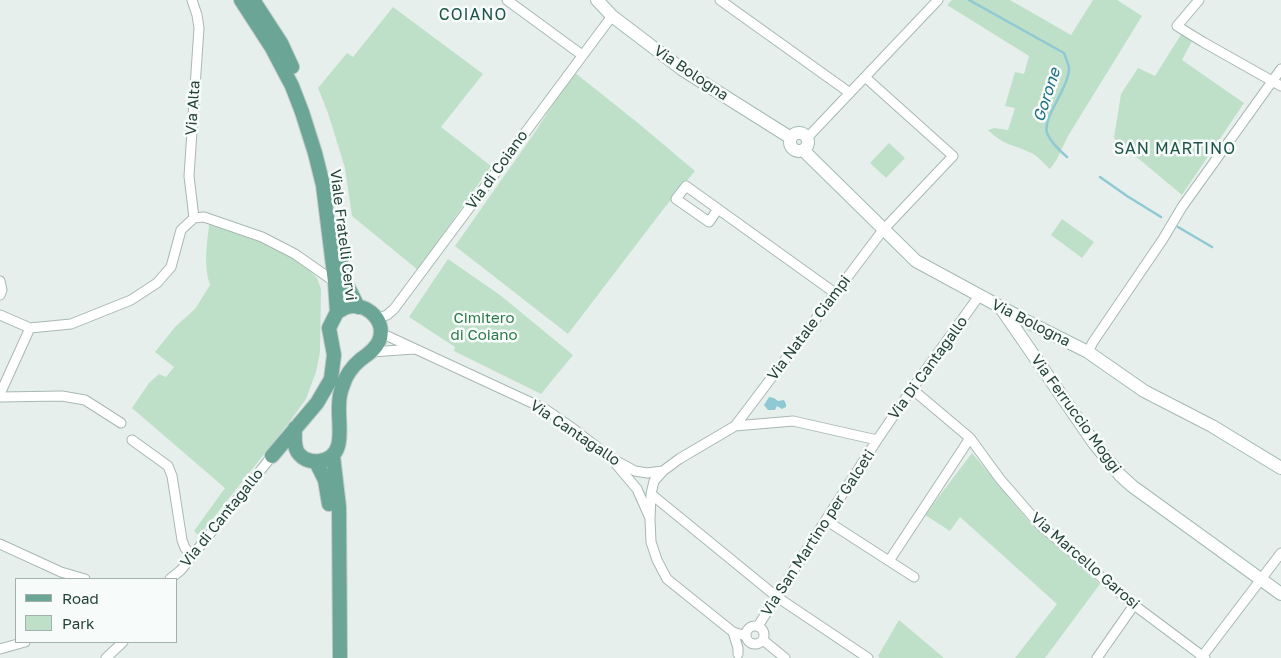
<!DOCTYPE html>
<style>
body{margin:0}
#map{position:relative;width:1281px;height:658px;overflow:hidden;background:#e6efeb;font-family:"Golos Text",sans-serif}
canvas{display:block}
.legend{position:absolute;left:15px;top:578px;width:162px;height:65px;box-sizing:border-box;background:#f7fbf9;border:1px solid #a3b1ad;margin:0;padding:6px 9px;list-style:none;font-size:15px;color:#24423a}
.legend li{display:flex;align-items:center;gap:10px;height:25px}
.legend b{width:25px;border:1px solid #a3b1ad}
</style>
<div id="map">
<canvas width="1281" height="658"></canvas>
<ul class="legend">
<li><b style="height:6px;background:#6aa596"></b>Road</li>
<li><b style="height:14px;background:#bfe0c8"></b>Park</li>
</ul>
</div>
<script>
const ctx = document.querySelector('canvas').getContext('2d');
ctx.lineJoin = 'round';
function fillPath(path, color) { ctx.fillStyle = color; ctx.fill(path, 'evenodd'); }
function trace(path, color, width, dash) { ctx.strokeStyle = color; ctx.lineWidth = width; ctx.lineCap = dash ? 'butt' : 'round'; ctx.setLineDash(dash || []); ctx.stroke(path); }
function label(font, color, halo, rows, align = 'center') {
  ctx.font = font + ' "Golos Text",sans-serif'; ctx.lineWidth = 5; ctx.setLineDash([]); ctx.textBaseline = 'middle'; ctx.strokeStyle = halo; ctx.fillStyle = color; for (const [text, x, y, turn = 0] of rows) {
    ctx.save(); ctx.translate(x, y); ctx.rotate((+turn || 0) * Math.PI / 180); ctx.textAlign = isNaN(turn) ? turn : align; if (halo) ctx.strokeText(text, 0, 0); ctx.fillText(text, 0, 0); ctx.restore();
  }
}
fillPath(new Path2D(`
 M952,0h58l61,35 22,-35h24l25,16 -74,120 -11,23 -7,10c-6,-5 -12,-13 -19,-16 -18,-9 -27,-7 -43,-23l6,-2 14,2 7,-22 -10,-2 10,-34 9,2 5,-18 -82,-51z
 M393,7l90,67 -42,53 50,39 -73,104 -66,-54 -7,-48 -17,-55 -10,-25 29,-35 6,4z
 M1182,33l10,8 -10,19 62,43 -62,92 -68,-57 7,-44 17,-26 17,8z
 M574,72l64,51 57,48 -30,36 -97,127 -113,-88 78,-111z
 M889,143l16,15 -19,20 -16,-15z
 M1062,219l32,23 -12,16 -31,-23z
 M212,223c35,12 68,22 97,45v2l8,8 4,11 -1,63 -4,20 -10,27 -18,25 -89,112 -5,-5 31,-43 -93,-80 17,-25 10,-9 7,3 8,-10 -19,-15 20,-25 20,-18 15,-24c-7,-20 -3,-40 -1,-60z
 M448,259l52,36 73,60 -32,39 -87,-43 1,-4 -46,-30z
 M972,453l59,71 69,60 -55,74h-30l42,-54 -97,-87 -10,14 -25,-16z
 M899,620l45,38h-64l-2,-2z`), '#bfe0c8');
fillPath(new Path2D(`
 M769,397l5,1 4,3 6,-1 2,4v3l-4,2 -5,-3 -2,4h-7l-4,-5z`), '#8ec9d4');
trace(new Path2D(`
 M969,0l95,53c2,5 4,10 5,15 0,20 -27,50 -22,65 4,10 13,18 20,24
 M1100,177l27,19 34,21
 M1178,227l34,20`), '#8ec9d4', 2.5);
const street = new Path2D(`
 M192,0l5,15 2,13 -10,148 5,42
 M507,0l75,55
 M720,0l130,93
 M1199,0l-22,26 26,16 78,44
 M807,138l131,-138
 M718,209l-9,13 -33,-23 10,-13 149,107
 M0,281l2,9 -2,5
 M0,315l30,13
 M378,318l9,-3 7,-6 218,-293
 M381,333l164,76 30,21 36,28 24,13 12,2 16,-2 16,-12 56,-33 58,-5 84,19
 M371,352l44,-3
 M1088,352l5,-10 70,-103 19,-32 99,-138
 M912,389l58,49 30,41 39,45 95,81 71,53
 M0,394l30,-66 41,-4 60,-24 26,-17 14,-16 10,-37 13,-12 10,-1 58,20 33,17 40,28
 M0,397l62,-1 23,4 36,23
 M735,426l148,-196 70,-74 -88,-79
 M132,440l36,26 4,10 10,64 3,8 7,8
 M616,464l21,25 12,27
 M663,471l-9,10 -3,13 -1,25 1,23 6,18 10,19 66,53 13,4
 M651,494l126,103 91,61
 M827,521l87,56
 M0,544l61,28 24,7
 M889,561l81,-123
 M170,579l11,-9 91,-114
 M746 635a9 9 0 1 1 18 0a9 9 0 1 1-18 0Z
 M758,626l119,-186 35,-51 67,-93
 M733,632l5,16v6
 M763,640l22,18
 M0,649l25,-7
 M106,658l17,-16
 M1097,658l37,-53
 M1201,658l80,-105`);
const secondary = new Path2D(`
 M597,0l15,16 71,54 108,68
 M790 142a9 9 0 1 1 18 0a9 9 0 1 1-18 0Z
 M803,150l113,111 116,63 56,28 56,39 68,35 69,42
 M1001,308l93,135 26,32 12,11 149,108`);
const primary = new Path2D(`
 M241,0l31,48 20,38 10,26 13,41 8,32 12,97 2,30 -8,16 5,27 -3,24 -14,24 -45,53
 M253,0l28,43 11,24
 M341,262l2,15 15,30
 M295,428c0,9 -2,19 4,26 5,6 13,8 21,7 27,-4 18,-35 19,-54 0,-8 1,-15 4,-22 3,-10 10,-19 17,-25 8,-6 15,-10 19,-19 8,-20 -12,-39 -32,-34 -3,1 -7,4 -10,5
 M333,456l6,51 1,151
 M316,462l9,18 4,24`);
trace(street, '#a8b8b2', 11);
trace(secondary, '#a4bbb3', 14);
trace(primary, '#c2cac8', 16);
trace(street, '#fff', 9);
trace(secondary, '#fff', 12);
trace(primary, '#6aa596', 14);
label('15px', '#24423a', '#f7fbf9', [
 ["Via Bologna",691,73,34],
 ["Via Alta",193,108,-86],
 ["Via di Coiano",497,170,-54],
 ["Viale Fratelli Cervi",343,235,83],
 ["Via Bologna",1031,323,27],
 ["Via Natale Ciampi",809,328,-53],
 ["Via Di Cantagallo",928,368,-54],
 ["Via Ferruccio Moggi",1076,414,54],
 ["Via Cantagallo",575,433,34],
 ["Via di Cantagallo",222,518,-51],
 ["Via San Martino per Galceti",818,533,-57],
 ["Via Marcello Garosi",1085,561,41]
]);
label('15px', '#2d7a4b', '#f7fbf9', [
 ["Cimitero",484,318],
 ["di Coiano",484,335]
]);
ctx.letterSpacing = '1px';
label('16px', '#1f5548', '#f7fbf9', [
 ["COIANO",473,15],
 ["SAN MARTINO",1175,149]
]);
ctx.letterSpacing = '0px';
label('italic 16px', '#1c6f80', '#f7fbf9', [
 ["Gorone",1047,95,-72]
]);
</script>
